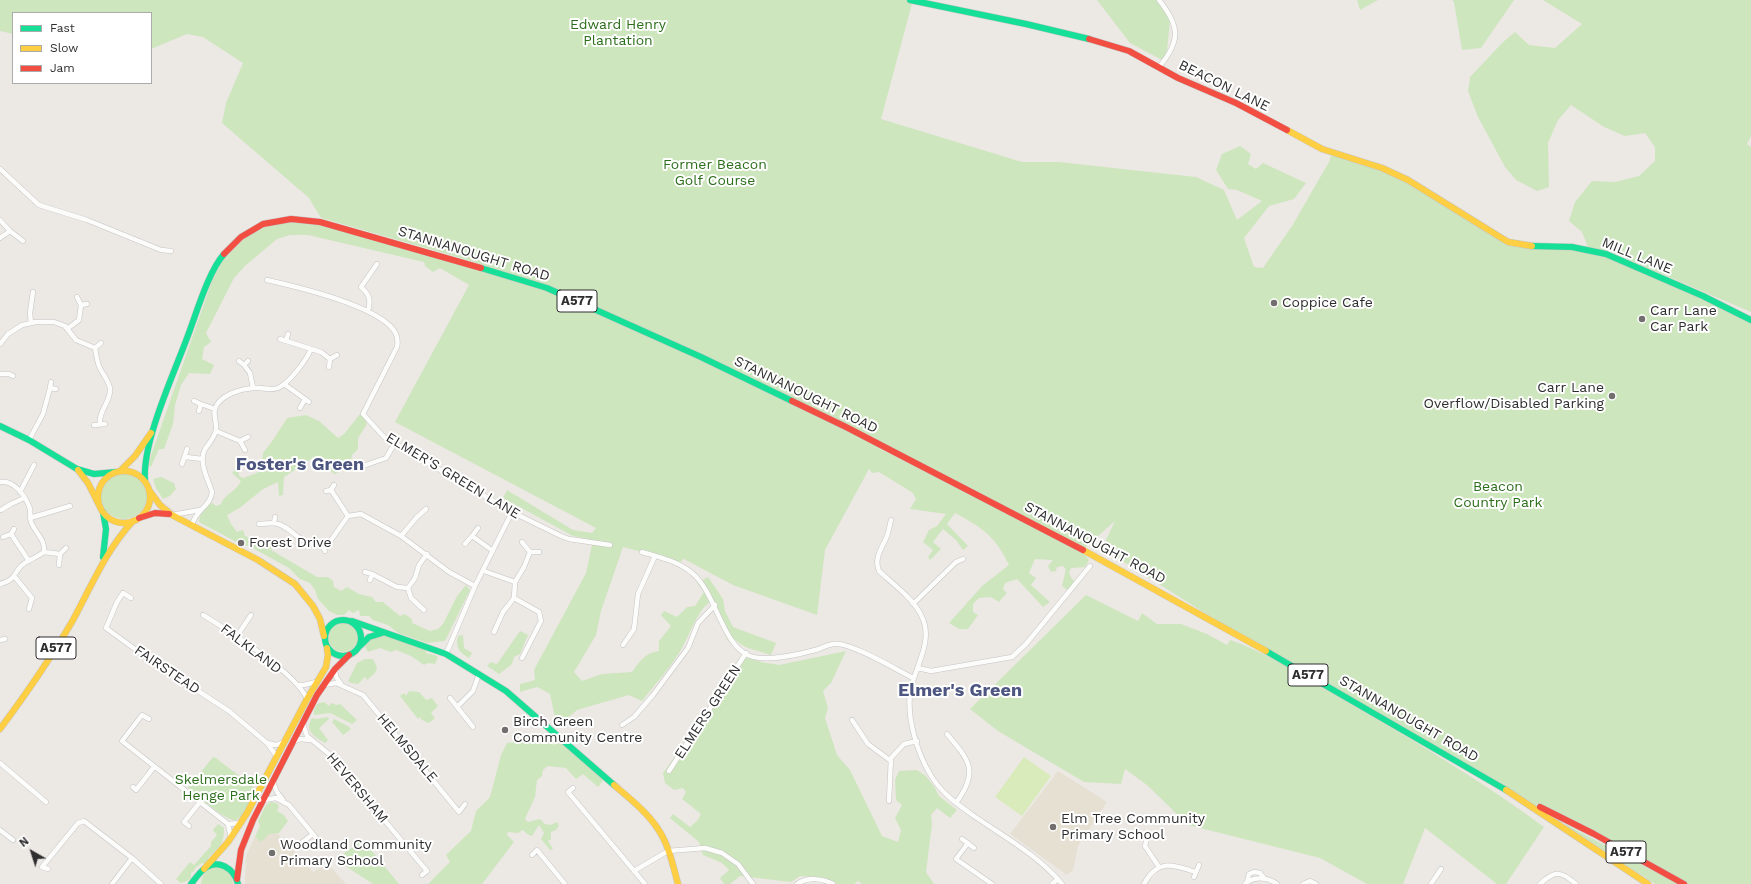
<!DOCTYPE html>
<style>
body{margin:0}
#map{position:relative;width:1751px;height:884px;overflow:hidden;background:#ece8e4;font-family:"Work Sans",sans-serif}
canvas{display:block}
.legend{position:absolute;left:12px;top:12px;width:140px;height:72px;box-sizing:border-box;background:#fff;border:1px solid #ababab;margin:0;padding:5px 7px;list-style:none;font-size:12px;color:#2e2e2e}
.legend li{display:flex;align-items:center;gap:8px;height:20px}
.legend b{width:20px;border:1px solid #ababab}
.north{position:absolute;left:12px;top:832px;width:40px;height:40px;-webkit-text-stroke:3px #fff;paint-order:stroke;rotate:321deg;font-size:11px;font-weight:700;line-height:16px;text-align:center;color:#2e2e2e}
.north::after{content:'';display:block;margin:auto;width:14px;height:18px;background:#2e2e2e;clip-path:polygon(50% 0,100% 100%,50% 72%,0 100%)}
</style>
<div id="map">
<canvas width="1751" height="884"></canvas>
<ul class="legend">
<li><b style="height:5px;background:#16e098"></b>Fast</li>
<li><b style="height:5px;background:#ffcf43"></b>Slow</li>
<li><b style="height:5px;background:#f24e42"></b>Jam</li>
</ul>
<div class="north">N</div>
</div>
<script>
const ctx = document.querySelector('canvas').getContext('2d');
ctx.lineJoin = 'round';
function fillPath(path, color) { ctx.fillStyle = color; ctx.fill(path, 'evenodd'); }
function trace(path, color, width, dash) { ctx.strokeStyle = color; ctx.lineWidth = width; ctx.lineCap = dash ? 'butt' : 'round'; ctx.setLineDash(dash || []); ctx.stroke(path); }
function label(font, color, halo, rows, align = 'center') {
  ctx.font = font + ' "Work Sans",sans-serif'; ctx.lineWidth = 4; ctx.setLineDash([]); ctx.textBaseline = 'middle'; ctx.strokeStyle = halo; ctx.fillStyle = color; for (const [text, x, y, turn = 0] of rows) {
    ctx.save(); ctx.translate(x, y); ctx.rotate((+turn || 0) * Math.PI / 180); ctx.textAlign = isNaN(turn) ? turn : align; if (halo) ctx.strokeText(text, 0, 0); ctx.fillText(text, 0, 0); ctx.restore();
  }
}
fillPath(new Path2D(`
 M1058,771l49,31 -29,44 -5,24 -6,5 -57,-41z
 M261,824l17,10 35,38 15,-8 18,20h-101l1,-28z`), '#e6e0d3');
fillPath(new Path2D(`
 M0,0h913l-32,119 141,43h37l137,15 28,13 13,30 25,-19 -25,-11 -9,-1 -12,-19 6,-16 18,-8 11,8 -3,10 8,5 7,-6 43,20 -12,16 -25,7 -25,32 10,29 9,1 29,-42 37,-64 3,-9 76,27 100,62 76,7 22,5 145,66v564h-67l-171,-90 -272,-158 -139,-88 13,-27 -33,29 -200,-105 -2,4 128,63 76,42 5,6 -4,7 -14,1 -2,5 3,6 7,5 -9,8 -8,-6 4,-17 -3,-3 -6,1 -1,4 -5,1 -3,-6 5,-6 -18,-1 -6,14 7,5 -5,7 19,17 -7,5 -26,-28 -12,4 -2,6 4,4 -8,9 -8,-5 -12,1 -6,6v8l5,3 -10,14h-9l-10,-6 33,-37 27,-21c-14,-29 -26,-37 -54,-52l-8,11 21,22 -5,4 -7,-10 -13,-11 -10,13 8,7 -11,11 -2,-3 5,-7 -10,-8 6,-12 8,-4 9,-12 -36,-5 6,-10 -3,-6 -34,-21 -7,1 -3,-4 -44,81 -8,65 -84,-30 -51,-27 1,2 -3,2 -57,-15 -22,64 -5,24 -22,37 8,9 20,-7 30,-2c8,-11 13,-19 27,-21v-10l12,-15 -10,-11 3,-4 13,6 10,-10 8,-1 9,-14 -7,-9 11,-6 15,22 2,12 8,16 43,16 -5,12 -26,-8 -10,-7 -7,1 -13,-30 1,-7 -4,-4c-15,11 -20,30 -29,46 -9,18 -28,38 -41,55l-13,-6 -52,15 -20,17 -7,-33 -13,-7 -17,5v-8l15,-4 -1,-10 52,-97 6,-28 -3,-6 -16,-3 -70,-38 4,-8 66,40 19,3 4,-5 -201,-106 74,-137 -29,-17 -7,4 -8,-6 -1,-4 -116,-27h-18l-13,4 -32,27 -11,12 -28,55 5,9 -7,5 -2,12 12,6 -4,9 -21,-1 -8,12 -6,20 -2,19 -9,25h-5l-8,18 -3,-3 64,-183 11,-21 24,-24 28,-14h34l233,64 -71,-25 -150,-43 -12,-20 -87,-75 4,-20 17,-40 -40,-26 -16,-3 -36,15v-36h-138v21l-13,-3z
 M1097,0h60l13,20 -4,42 -36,-19z
 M1357,0h21l-18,10z
 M1452,0h62l-33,48 -19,2 -8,-48z
 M1543,0h208v136l-4,8 4,3v165l-143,-61 -20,-4 -6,-15 -13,-11 6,-19 17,-21 23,1 24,-6 16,-15v-14l-10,-14 -20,3 -21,-9 -33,-22 -13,15 -10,23 1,44 -12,4 -21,-11 -11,-13 -27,-50 -10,-26 2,-14 33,-35 12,-10 14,13 26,3 27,-24z
 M360,414l5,3 2,7 -9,14v11l-6,6 -3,13 -15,6 -18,-18 -32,21 -1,18 -4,1 -1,-14 -15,7 -22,18 -14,8 4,9 6,8 6,-2 2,6 17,8 5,-2 5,4 -1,4 46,27h11l5,4 1,6 7,4 6,-4 12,7 13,3 4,5h7l17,14 5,-2 7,5v4l18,8 8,-2 5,-5 14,-28 9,-11 4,5 -25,51 -18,2 -29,-10 -10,-8 -15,-5 -4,-4h-9l-1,-6 -6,3 -4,-3 -5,5h-7l-8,-4 -11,-12 -3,-9 -5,-7 -10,-4 -11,-11 -40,-22 -9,-2 -41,-22 1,-6 11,-14 5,4 5,-2c3,-10 15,-12 20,-23l-9,-8 6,-6 1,9 4,2 14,-5 4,-5 2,-15 10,-13 14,-22 19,-3 13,6 19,17 6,-4z
 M101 496a23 23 0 1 1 46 0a23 23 0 1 1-46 0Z
 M161,477l13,6 2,6 -6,7 -7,3 -7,-11 -3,-9z
 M1086,595l52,26 4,-8 15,11h24l26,10 20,11 3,-5c38,13 72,36 107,56 71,41 142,83 207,131l-38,57h-9l-72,-56 -22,56h-36l-47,-26 -132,-33 -41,-40 -22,-16 -4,15 -37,-2 -86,-51 -28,-22z
 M328 637a15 15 0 1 1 30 0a15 15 0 1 1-30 0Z
 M520,631l8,4 -8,19 -6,3 -2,7 -13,10 -12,-8 4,-4 6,2z
 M383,635l43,14v4l9,2 3,2 -3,7 -7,-1 -4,2 -13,-9 -15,-6 -5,2 -11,-4 -12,4 -4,-7 4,-6z
 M463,635l1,13 8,5 -3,5c-9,-5 -14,-10 -11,-22z
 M846,651l-15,32 -8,8 5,17 -3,10 12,37 13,15 32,66 16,6 3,-12 -6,-12 7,-13 -6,-5 -1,-20 4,-9 18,-1 9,6 9,12 4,8 18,14 -7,8 -13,-10 -6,7 1,9 -6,48 8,12h-72l-4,-3 -4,3h-17l-11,-6 -26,-2 -9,6 -51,-6 -10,8h-6l-4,-6 9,-8 -7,-7 -19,-8 -4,-13 -29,-24 3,-4 17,13 7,-6 4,-7 -19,-15 4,-7 -3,-4 -9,2 -9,-7 -2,-10 83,-116 15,5 18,3z
 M365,659h8l4,8 -2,6 -8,7 -2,-3 -7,7 -7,-1 -3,-2 9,-18z
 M409,691l10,1 7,8 6,-2 6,8 -7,7 4,5 -6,5 -7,-3 -2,-3 -2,2 -18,-23 4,-3 2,3z
 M324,702l5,4 2,-3 6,2 3,-1 17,16 -5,4 -22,-11 -16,2v-5l3,-6z
 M328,717l1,2 -10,9 9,12 -3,3c-11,-7 -21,-12 -13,-25l4,1z
 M334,719l14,7 3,3 -8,6 -11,-13z
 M531,734h11l12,11 7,-3 43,37 -6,8 -15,-13 -7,5 -10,-11 -18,-2 -5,4 -1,6 -5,4 -2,17 -10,22 3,3 12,-3 5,5 5,1 7,-3 2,4 -3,4 -5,2v7l-3,2 5,8 -3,1 -9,-11 3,-6 -5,-8 -7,11 -5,-2 -4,-4 -5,3 -10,-1 -1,3 7,7 -32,42h-54l22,-22 -4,-7 25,-24 5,-20 14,-14 11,-42 6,-12 9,-1z
 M213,757l3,1 40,31c-3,7 -13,28 -20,31 -8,3 -41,-26 -48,-32z
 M271,802l6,1 2,4 -2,4 7,4 4,6 -9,12 -10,1 -8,8 -6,-5 5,-11 -2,-5 8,-16z
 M218,824l6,4c0,17 -5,19 -16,30v2l-4,4 -2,-1 -7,5 -1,3 -3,2v5l-4,3 -6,2 -5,-4 14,-17 4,3 17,-19v-4l6,-7 -4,-5z
 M1565,824l113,60h-23l-90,-59z
 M363,840l36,44h-26l-34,-22 -2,-4z
 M217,867c10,1 16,7 16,17h-32c1,-10 6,-15 16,-17z`), '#cee6be');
fillPath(new Path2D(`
 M1024,757l27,19 -29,40 -27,-19z`), '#d9eabb');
const street = new Path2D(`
 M1159,0c21,26 22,41 0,67
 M0,169l39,36 48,15 74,30 10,1
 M0,220l10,11
 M0,238l10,-7 13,10
 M267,280c31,7 112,26 128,52 3,5 3,10 2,15l-34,67 21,23 128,75 49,24 8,3 41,6
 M77,297l4,8 6,-1
 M368,311c3,-11 2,-16 -7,-24l16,-23
 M31,323l-1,-10 3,-21
 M67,329l12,-9 2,-15
 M280,339l6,2 2,-7
 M286,341l35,11 9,7
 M0,344l8,-10 14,-9 14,-3h18l11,4 11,14 19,8c1,6 2,13 4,18 3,8 10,14 11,23 1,13 -12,22 -10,35
 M95,348l6,-5
 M239,361l5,4 4,-4
 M244,365l6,8 3,15
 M329,367l1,-8 7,-4
 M0,374h9l4,2
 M51,382l-1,6 6,1
 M284,384l21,15
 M194,401l7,3 -2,7
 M201,404l14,5
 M300,408l5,-9 4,3
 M94,425l11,-1
 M216,431l24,10
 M29,440l14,-26 7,-26
 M245,450l-5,-9 8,-4
 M186,457l16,2
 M182,464l5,-15
 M366,465l20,-7 9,-15
 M0,482c14,-2 26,14 30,27 1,5 -1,11 2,15 5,11 13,15 12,28 -8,6 -17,8 -23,14 -9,10 -5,13 -21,18
 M331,490l17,26
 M326,491l5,-1 3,-5
 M20,492l14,-27
 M1,510l10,-6 13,-6
 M172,515l28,-5
 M30,518l40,-12
 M891,520c-1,4 -2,9 -3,13 -4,13 -15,24 -9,38 13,12 36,29 43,46 12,25 -8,51 -12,76 -3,26 7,59 20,81 10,18 27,30 44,42 29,20 65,40 88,68
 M274,523c19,3 23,22 48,22l3,6
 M259,524l15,-1 1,-6
 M192,525c4,-16 19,-19 20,-33 -4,-13 -14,-30 -7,-43 4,-6 10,-12 11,-19 1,-7 -3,-14 -1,-21 4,-14 26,-20 38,-21 9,-1 17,3 25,0 11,-5 28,-27 33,-39
 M11,534l18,27
 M401,536l16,-19 9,-8
 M472,536l6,-8
 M3,537l8,-3 3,-5
 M522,542l8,10h9
 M465,544l7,-8 21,15
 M322,545l9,-5 17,-24 13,-2 40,22 48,36 26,14
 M44,552l16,2
 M642,552c17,5 36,9 50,21 24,19 30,73 58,83 18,6 51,-2 69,-7 4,-2 9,-4 14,-5 16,-3 64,26 80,34
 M59,565l1,-11 6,-6
 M484,571l31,11 -1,16 25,14 2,9 -19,37
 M365,572l7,2 -2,6
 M372,574l25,13 11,1
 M14,576l18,22 -3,11
 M515,582l9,-15 6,-15
 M131,598l-8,-5 -6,9 -11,26 37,27 86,56 38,32 10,14
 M913,604l43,-42 7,-3
 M424,610l-13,-12 -3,-10 7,-10 4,-13 8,-11
 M203,615c25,15 94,59 104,84
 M494,632l9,-20 11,-14
 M237,636l14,-21
 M0,640l5,-1
 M623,645l11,-16 4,-35 17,-38
 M446,654l29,-68 37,-74
 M918,668l13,3 81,-14 14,-13 64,-78
 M335,669l1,8 5,7
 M298,685h6l12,-3
 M324,685l12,-2 27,12 96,117 6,-8
 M450,698l23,29
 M457,707l16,-16 6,-17
 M149,719l-7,-4 -20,26 106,83 13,-1
 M852,720l16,24 23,17
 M303,724l4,12 22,18 98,117 -5,4
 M622,725l12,-8 19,-22 35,-47 10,-25 17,-18
 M947,734c23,27 32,38 9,69
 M293,742l7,-3 10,1
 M267,743l9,2 8,-3
 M0,763l46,39
 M669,771l77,-118
 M273,782l4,10 6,8
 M133,787l3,3 18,-23
 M573,788l-5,4 77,92
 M264,800l12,-2 13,7 28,34
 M889,801l2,-43 13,-14 13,-3
 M228,824l3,14
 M189,826l-5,-4 16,-20
 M0,830l13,10
 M1148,833l-3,13 14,21
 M962,839l12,9
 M968,843l-12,16 36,25
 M300,844l13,-10
 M532,855l5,-5 28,34
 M48,869l-6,-2 36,-44 6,-2 48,37 29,26
 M634,871l34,-20 37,-3 17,5 16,11 15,20
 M1194,877l5,-12
 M1247,882l2,-8 5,-2 6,1 4,5
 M112,884l20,-26
 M797,884c10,-7 25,-6 36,0
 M1052,884l6,-5
 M1144,884c13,-25 29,-20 51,-12
 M1245,884c9,-8 23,-7 32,0
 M1303,884l7,-3 6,3
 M1431,884l10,-15
 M1540,884c15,-14 21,-13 36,0`);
const fast = new Path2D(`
 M910,0l116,24 63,15
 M1532,246l40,1 34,7 97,42 48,24
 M481,268l66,20 154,69 91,44
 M0,426l29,14 48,29 17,5 22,-2
 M145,481c-3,-39 28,-105 42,-143 9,-23 21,-66 37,-84
 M103,512l3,17 -3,28
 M325 638a18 18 0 1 1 36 0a18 18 0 1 1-36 0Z
 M352,621l94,33 60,37 108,94
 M360,646l9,-9 13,-4
 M1266,651l240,139
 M191,884c4,-5 8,-11 13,-15 14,-11 30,-1 34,15`);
const slow = new Path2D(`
 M1287,130l35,19 60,19 26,12 100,62 24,4
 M78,470l10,13 12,24
 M120,471l15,-15 16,-23
 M98 497a26 26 0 1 1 52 0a26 26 0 1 1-52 0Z
 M149,490l11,15 12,10 86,45 37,24 18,22 7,13 4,17
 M1083,550l183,101
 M0,729c26,-35 51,-71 73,-109 19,-35 33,-70 60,-99
 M614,785c15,13 33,27 44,44 11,16 15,37 20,55
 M1506,790l142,94
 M204,869l24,-27 19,-29 60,-114 19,-32 2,-12 -1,-7`);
const jam = new Path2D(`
 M1089,39l40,12 49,27 58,25 51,27
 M224,254l17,-17 22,-13 28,-5 29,3 161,46
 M792,401l54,26 237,123
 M139,518l16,-5 14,1
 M1540,807l54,27 90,50
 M237,879l4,-29 12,-30 64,-125 18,-26 14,-14`);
trace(street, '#c5c4c5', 5.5);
trace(fast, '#c5c4c5', 7);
trace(slow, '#c5c4c5', 7);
trace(jam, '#c5c4c5', 7);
trace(street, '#fcfcfb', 4.5);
trace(fast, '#16e098', 6);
trace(slow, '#ffcf43', 6);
trace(jam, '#f24e42', 6);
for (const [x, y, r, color] of [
 [1274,303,4,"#706f6e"],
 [1642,319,4,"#706f6e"],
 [1612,396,4,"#706f6e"],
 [241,543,4,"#706f6e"],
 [505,730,4,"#706f6e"],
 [1053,827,4,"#706f6e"],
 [272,853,4,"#706f6e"]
]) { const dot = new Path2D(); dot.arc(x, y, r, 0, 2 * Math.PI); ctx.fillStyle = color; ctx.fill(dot); trace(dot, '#fff', 1.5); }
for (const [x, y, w] of [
 [577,301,40],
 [56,648,40],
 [1308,675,40],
 [1626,852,40]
]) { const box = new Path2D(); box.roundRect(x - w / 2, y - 11, w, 22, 3); ctx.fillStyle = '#fff'; ctx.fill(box); trace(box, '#2e2e2e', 1); }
label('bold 13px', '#2e2e2e', null, [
 ["A577",577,301],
 ["A577",56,648],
 ["A577",1308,675],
 ["A577",1626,852]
]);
label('14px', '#2c6e1b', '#fff', [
 ["Edward Henry",618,25],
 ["Plantation",618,41],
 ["Former Beacon",715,165],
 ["Golf Course",715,181],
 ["Beacon",1498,487],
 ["Country Park",1498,503],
 ["Skelmersdale",221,780],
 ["Henge Park",221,796]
]);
label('14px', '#2e2e2e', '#fff', [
 ["BEACON LANE",1224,86,26],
 ["STANNANOUGHT ROAD",474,254,17],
 ["MILL LANE",1637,256,22],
 ["STANNANOUGHT ROAD",806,395,26],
 ["ELMER'S GREEN LANE",453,476,31],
 ["STANNANOUGHT ROAD",1095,543,28],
 ["FALKLAND",251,649,37],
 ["FAIRSTEAD",167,670,34],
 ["ELMERS GREEN",708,712,-57],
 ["STANNANOUGHT ROAD",1409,719,30],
 ["HELMSDALE",407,748,50],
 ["HEVERSHAM",357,788,50]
]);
label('14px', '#2e2e2e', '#fff', [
 ["Coppice Cafe",1282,303],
 ["Carr Lane",1650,311],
 ["Car Park",1650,327],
 ["Carr Lane",1604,388,"right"],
 ["Overflow/Disabled Parking",1604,404,"right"],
 ["Forest Drive",249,543],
 ["Birch Green",513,722],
 ["Community Centre",513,738],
 ["Elm Tree Community",1061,819],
 ["Primary School",1061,835],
 ["Woodland Community",280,845],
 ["Primary School",280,861]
], 'left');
label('bold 18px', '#4d5680', '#fff', [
 ["Foster's Green",300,465],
 ["Elmer's Green",960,691]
]);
</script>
